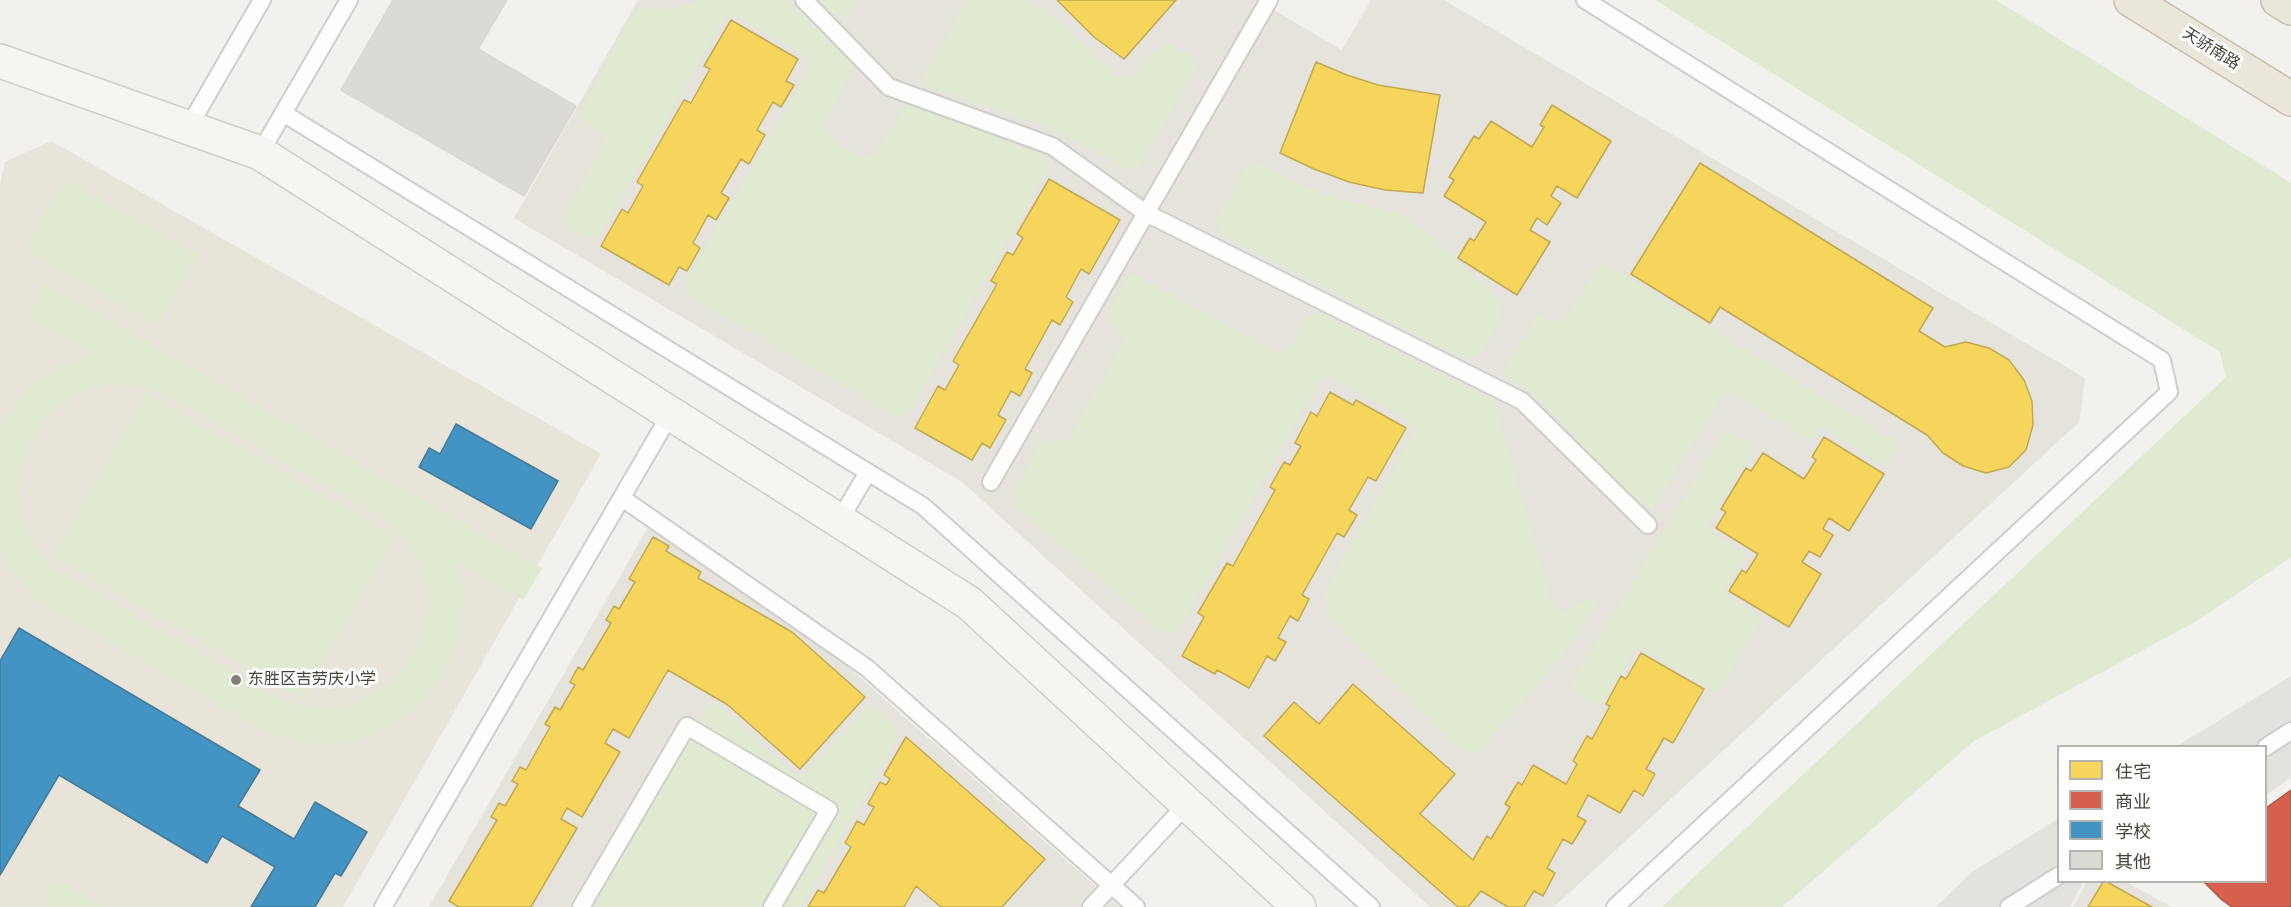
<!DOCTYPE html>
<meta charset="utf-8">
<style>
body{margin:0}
#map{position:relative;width:2291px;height:907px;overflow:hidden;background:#f2f1ed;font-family:"Fira Sans Condensed","Noto Sans SC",sans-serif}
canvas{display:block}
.legend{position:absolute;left:2057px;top:745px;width:210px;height:138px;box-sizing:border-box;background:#fff;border:2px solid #b6b4b0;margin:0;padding:8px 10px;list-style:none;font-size:18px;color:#48433a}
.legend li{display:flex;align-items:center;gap:12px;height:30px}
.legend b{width:30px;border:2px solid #b6b4b0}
</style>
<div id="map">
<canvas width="2291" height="907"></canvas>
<ul class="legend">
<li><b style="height:16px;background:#f6d55c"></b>住宅</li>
<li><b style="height:16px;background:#d6604d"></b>商业</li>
<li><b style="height:16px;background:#4393c3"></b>学校</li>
<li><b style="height:16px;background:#dcdad6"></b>其他</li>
</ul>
</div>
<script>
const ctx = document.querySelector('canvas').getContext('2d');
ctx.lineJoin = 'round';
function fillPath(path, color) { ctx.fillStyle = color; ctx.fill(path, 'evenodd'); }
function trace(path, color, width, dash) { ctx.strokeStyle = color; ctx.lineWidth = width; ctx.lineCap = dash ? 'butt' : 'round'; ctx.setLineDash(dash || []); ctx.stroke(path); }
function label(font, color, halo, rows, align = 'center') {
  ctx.font = font + ' "Fira Sans Condensed","Noto Sans SC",sans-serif'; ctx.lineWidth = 6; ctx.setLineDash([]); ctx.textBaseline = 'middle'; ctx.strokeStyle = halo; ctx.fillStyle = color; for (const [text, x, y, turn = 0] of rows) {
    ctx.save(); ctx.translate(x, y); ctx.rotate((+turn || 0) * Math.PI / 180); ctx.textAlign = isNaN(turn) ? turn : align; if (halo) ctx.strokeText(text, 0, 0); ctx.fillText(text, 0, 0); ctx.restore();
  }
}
fillPath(new Path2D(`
 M638,0h619l85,50 29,-50h73l641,378 -6,44 -525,485h-124l-468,-425 -448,-264z
 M649,526l180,124 290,257h-690z
 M2087,882h39l46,25h-99z`), '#e5e3dc');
fillPath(new Path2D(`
 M51,141l550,313 -258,453h-343v-722l5,-23z`), '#e8e4da');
fillPath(new Path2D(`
 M704,0h82l69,66 -32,58c7,18 32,34 51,32l32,-54 136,53 7,14 -141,245 -12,2 -207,-120 -5,-13 127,-218 -2,-7 -74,-42 -10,1 -125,218 -14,1 -20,-11v-14l39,-70 -3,-8 -20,-13 -1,-10 51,-96 9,-6c22,4 43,0 63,-8z
 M820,0h37l-10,17 -10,-1z
 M967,0h56l30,16 64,59 14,3 28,-32 12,-2 21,13 4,12 -57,98 -12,3 -67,-39 -131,-44 -6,-10z
 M1655,0h341l295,183v374l-96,65 -221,119 -192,166h-120l564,-530 -6,-25z
 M1258,163l41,21 43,16 56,13 23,13 80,76v17l-20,34 -17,5 -244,-124 -4,-14 28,-51z
 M65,178l133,77 -41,71 -133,-77z
 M1606,264l288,176 3,8 -9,14 -6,2 -57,-35 -5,1 -5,8 -7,1 -77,-47 -7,1 -71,115 -10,-1 -114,-116 -24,-15 -1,-7 33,-53 5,-1 14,8 7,-1 35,-57z
 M1128,276h11l137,77 13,-5 18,-32 15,-2 172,86 58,202 11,9 30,-13 3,1 1,4 -28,45 -91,105 -17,-3 -135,-137 -2,-22 91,-160 -7,-11 -75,-42 -11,-1 -145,255h-15l-146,-125 -2,-18 27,-48 26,-1 57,-100 -17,-26z
 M45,283l497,285 -19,32 -66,-38c2,10 6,21 7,32 1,7 -1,15 -2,22 -6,63 -53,115 -116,127 -27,5 -55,-3 -81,-11l-229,-132 -31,-37 -5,-12v-122l2,-5 23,-32 33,-25 34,-13 -66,-38zM121,384l35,6 230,130c14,15 27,29 35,48 22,60 -19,125 -79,139 -20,4 -40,-1 -59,-6l-229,-133c-7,-9 -18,-19 -23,-29 -29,-57 -4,-122 54,-147 10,-5 25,-6 36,-8z
 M146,393l249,143 -93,163 -249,-143z
 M1731,433l21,12 1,6 -45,74c6,17 30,17 37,33l-20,31 3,7 31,19 1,6 -40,69 -6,2 -74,-44 -5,1 -32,53 -6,2 -23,-13 -3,-8 151,-248z
 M716,705l10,6 68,63 11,1 63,-68 11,4 17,17v13l-95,166h-208l114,-200z
 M54,883h10l42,24h-61l-2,-5z`), '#dfead0');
fillPath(new Path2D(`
 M2291,676v102l-25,17v-49h-89z
 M2058,819v63h26l-14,25h-134l36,-35z`), '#e4e2de');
const homes = new Path2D(`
 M1057,0h119l-52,59 -30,-22z
 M731,20l67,39 -12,22 8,4 -13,22 -8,-5 -16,28 8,5 -16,29 -8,-5 -20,34 8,5 -13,22 -8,-5 -15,28 7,5 -13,23 -8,-4 -10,18 -68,-39 21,-37 6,4 15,-27 -6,-4 47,-82 7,3 19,-34 -6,-3z
 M1316,62l31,13 31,10 62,10 -17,98 -38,-3 -36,-8 -35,-13 -34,-16z
 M1552,105l59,36 -34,57 -20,-12 -6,10 10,7 -14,22 -10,-7 -7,12 20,12 -33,53 -59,-37 12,-20 4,3 12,-19 -42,-26 10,-16 -5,-3 25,-41 5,3 12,-18 41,26 12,-20 -4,-2z
 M1700,163l233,145 -14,23 26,16 21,-5 23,6 20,12 15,20 8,21 1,24 -7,25 -17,17 -23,6 -23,-7 -20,-13 -16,-18 -207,-128 -10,16 -79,-49z
 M1049,179l71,41 -31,54 -8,-5 -15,28 7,5 -13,23 -8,-5 -27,49 7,4 -12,23 -9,-5 -13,24 8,5 -16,28 -8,-5 -10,17 -57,-32 23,-42 7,4 14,-25 -6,-4 44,-77 -6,-3 16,-29 6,3 10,-17 -6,-4z
 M1330,392l23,13 3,-5 50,28 -30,53 -8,-4 -19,33 8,5 -13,22 -7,-4 -35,62 7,4 -11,22 -8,-5 -12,22 8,4 -11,19 -8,-5 -18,32 -32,-18 -2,4 -33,-18 22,-39 -6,-4 29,-50 6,3 42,-76 -5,-3 14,-25 6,3 11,-19 -6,-3 16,-31 6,4z
 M1824,437l60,37 -35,57 -20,-13 -6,11 10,6 -13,22 -11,-6 -7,11 19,12 -32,53 -60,-36 13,-21 4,3 12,-19 -42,-26 10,-16 -5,-3 25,-41 5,3 12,-18 41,26 12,-19 -4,-3z
 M653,537l16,9 -3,5 35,21 -3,6 94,54 73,65 -65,72 -72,-64 -60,-35 -39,68 -16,-9 -8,14 15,9 -38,65 -15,-9 -6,11 16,9 -46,79h-72l-10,-6 48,-81 -6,-3 8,-14 6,3 13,-22 -6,-3 8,-14 6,3 24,-43 -5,-3 10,-17 5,3 15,-25 -5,-3 8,-15 5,3 28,-47 -5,-3 8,-14 5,3 16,-27 -6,-3z
 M1641,653l63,36 -31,54 -9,-5 -18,31 9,5 -12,22 -9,-6 -14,23 -32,-18 -11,21 9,5 -14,23 -9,-5 -16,29 8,5 -12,23 -9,-5 -10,16h-16l-27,-16 -13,16h-10l-194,-171 30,-34 25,22 34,-40 102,90 -35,40 53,46 14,-24 4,3 19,-32 -5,-3 13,-22 4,3 11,-20 33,19 11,-20 -4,-3 14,-25 5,3 18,-33 -4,-2 15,-28 5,3z
 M906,737l139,122 -43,48h-61l-25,-21 -12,21h-96l10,-17 6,3 27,-46 -6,-4 12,-22 7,4 10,-18 -6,-3 12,-22 6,3 4,-6 -6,-4z
 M2103,882h4l45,25h-64z`);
fillPath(homes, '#f6d55c');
trace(homes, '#c2a952', 1.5);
const shops = new Path2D(`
 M2291,790v117h-59l-10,-7 -18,-18h62v-74z`);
fillPath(shops, '#d6604d');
trace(shops, '#ab5747', 1.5);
const schools = new Path2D(`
 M456,424l102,57 -27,48 -112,-62 10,-19 11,6z
 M19,628l241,142 -22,36 56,33 21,-37 52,30 -26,44 -6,-3 -20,34h-64l24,-40 -53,-31 -15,27 -148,-88 -59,100v-214z`);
fillPath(schools, '#4393c3');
trace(schools, '#447b9a', 1.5);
const building = new Path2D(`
 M393,0h114l-29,49 98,57 -52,90 -183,-106z`);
fillPath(building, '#dcdad6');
trace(building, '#dad8d3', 1.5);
const lane = new Path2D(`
 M804,0l85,87 163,59 94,67 376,188 126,124
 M1585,0l577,360 7,32 -554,515
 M283,113l640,393 448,401
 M188,128l74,-128
 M260,153l89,-153
 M991,482l278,-482
 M622,498l245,170 269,239
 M839,521l29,-49
 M2266,747l25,-16
 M383,907l288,-494
 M581,907l106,-181 142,84 -57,97
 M1091,907l96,-103
 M2009,907l49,-31`);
const secondary = new Path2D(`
 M0,61l260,92 709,450 330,304`);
const highway = new Path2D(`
 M2131,0l160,99
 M2278,0l13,8`);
trace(lane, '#d0cecb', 20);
trace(secondary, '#d0cec5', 36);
trace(highway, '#c8beab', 36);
trace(lane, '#fdfdfc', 16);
trace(secondary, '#f6f5f1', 33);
trace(highway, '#ebe6dc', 33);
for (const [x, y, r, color] of [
 [236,680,6,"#848079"]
]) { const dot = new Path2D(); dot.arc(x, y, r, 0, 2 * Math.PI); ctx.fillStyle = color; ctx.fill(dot); trace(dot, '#fff', 2); }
label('16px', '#48433a', '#fff', [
 ["天骄南路",2211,49,32]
]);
label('16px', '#48433a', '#fff', [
 ["东胜区吉劳庆小学",248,680]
], 'left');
</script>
